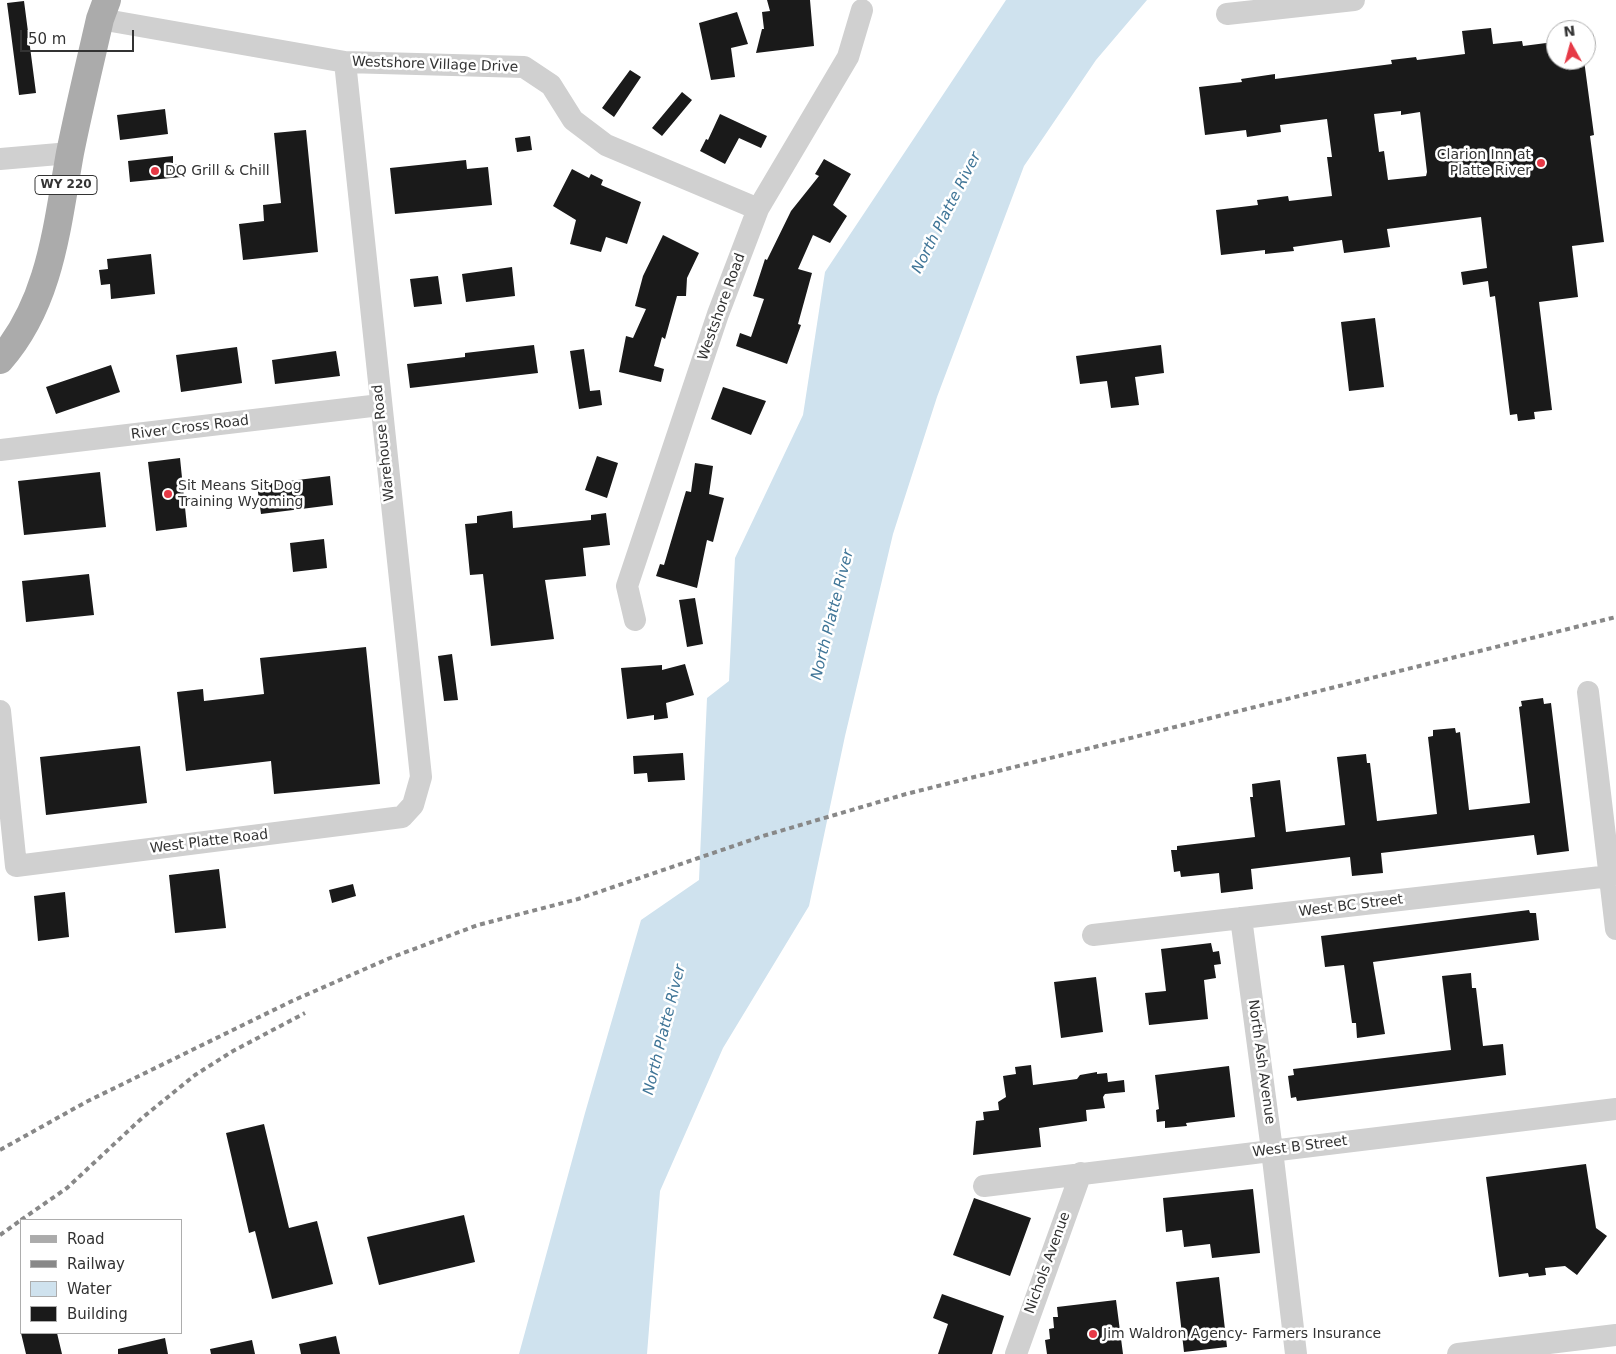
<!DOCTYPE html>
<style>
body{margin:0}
#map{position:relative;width:1616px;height:1354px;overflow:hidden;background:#fff;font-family:"DejaVu Sans",sans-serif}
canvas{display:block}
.legend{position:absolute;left:20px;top:1219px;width:162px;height:115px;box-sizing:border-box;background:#fff;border:1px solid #adadad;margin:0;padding:6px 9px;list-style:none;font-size:15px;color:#333}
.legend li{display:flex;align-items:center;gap:10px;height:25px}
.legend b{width:25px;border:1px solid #adadad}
.north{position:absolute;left:1546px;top:20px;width:50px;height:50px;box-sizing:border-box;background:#fff;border:1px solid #adadad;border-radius:50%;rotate:353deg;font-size:14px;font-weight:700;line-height:20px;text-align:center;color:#333}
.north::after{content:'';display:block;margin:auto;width:18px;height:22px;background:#e63946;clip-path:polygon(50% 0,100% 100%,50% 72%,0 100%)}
.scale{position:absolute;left:20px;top:30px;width:114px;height:22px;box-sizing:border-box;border:2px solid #333;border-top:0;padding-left:6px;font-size:15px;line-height:18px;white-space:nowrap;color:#333;-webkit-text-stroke:4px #fff;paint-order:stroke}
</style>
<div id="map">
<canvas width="1616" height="1354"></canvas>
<ul class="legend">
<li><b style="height:6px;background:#ababab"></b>Road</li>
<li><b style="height:6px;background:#888"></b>Railway</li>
<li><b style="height:14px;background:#cfe2ee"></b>Water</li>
<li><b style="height:14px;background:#1a1a1a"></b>Building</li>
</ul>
<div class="north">N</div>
<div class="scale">50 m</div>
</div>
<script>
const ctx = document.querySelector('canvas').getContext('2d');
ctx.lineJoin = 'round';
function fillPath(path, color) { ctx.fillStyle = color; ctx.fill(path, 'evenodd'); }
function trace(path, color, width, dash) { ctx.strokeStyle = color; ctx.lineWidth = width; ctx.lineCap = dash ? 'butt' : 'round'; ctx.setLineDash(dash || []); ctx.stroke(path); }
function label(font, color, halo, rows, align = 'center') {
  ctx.font = font + ' "DejaVu Sans",sans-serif'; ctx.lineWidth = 5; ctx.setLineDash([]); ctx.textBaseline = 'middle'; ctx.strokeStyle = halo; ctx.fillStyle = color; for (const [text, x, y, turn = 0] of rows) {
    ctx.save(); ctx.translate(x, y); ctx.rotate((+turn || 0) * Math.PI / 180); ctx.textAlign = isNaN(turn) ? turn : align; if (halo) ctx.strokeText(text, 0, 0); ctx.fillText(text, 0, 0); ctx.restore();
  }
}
fillPath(new Path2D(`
 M1006,0h141l-51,60 -72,106 -87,231 -44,137 -48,202 -36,170 -86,142 -63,143 -13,163h-128l66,-241 56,-193 58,-40 8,-182 22,-17 6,-123 68,-143 22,-143z`), '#cfe2ee');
fillPath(new Path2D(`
 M767,0h43l4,46 -58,7 6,-24h2l-2,-17 8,-1z
 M24,1l12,92 -17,2 -12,-92z
 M737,12l11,32 -17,4 4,29 -24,3 -12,-57z
 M1491,28l2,16 29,-3 1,5 31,-4 2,18h28l10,75 -4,1 14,106 -32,4 6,51 -39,5 13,108 -18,2 1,7 -17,2 -1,-7 -7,1 -15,-119 -5,1 -2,-16 -25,4 -2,-13 26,-4 -6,-51 -94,12 3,18 -46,6 -2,-13 -49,7 1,4 -29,3v-4l-44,5 -5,-45 42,-5 -1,-5 31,-4 1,5 43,-5 -5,-39h5l-5,-38 -47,6 1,7 -34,5 -1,-7 -41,5 -6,-48 43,-5 -1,-3 34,-5v5l117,-15 -1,-4 25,-3 1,3 48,-6 -3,-23zM1401,111v4l19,-3 7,60 -1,4 -38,4 -4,-29 -5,1 -5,-38z
 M630,70l11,7 -27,40 -12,-9z
 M682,92l10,8 -30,36 -10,-8z
 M165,109l3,25 -48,6 -3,-25z
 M720,114l47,22 -6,12 -22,-10 -14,26 -25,-13 6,-12 2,1z
 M306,130l12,122 -75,8 -4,-36 25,-3 -1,-16 18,-2 -7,-70z
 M530,136l2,14 -15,2 -2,-14z
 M173,156v9l7,-1 1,13 -51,5 -2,-21z
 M824,159l27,15 -18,31 14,11 -17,27 -17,-8 -15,34 14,4 -14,51 3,1 -14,39 -51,-18 4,-13 11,4 13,-38 -11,-3 12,-37 2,1 24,-49 28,-35 -4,-2z
 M466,160l1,9 21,-2 4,38 -97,9 -5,-46z
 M572,169l17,9 2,-4 12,6 -2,5 40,17 -14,42 -21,-7 -5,15 -31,-8 6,-24 -23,-14z
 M663,235l36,18 -12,25 -1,18h-9l-12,43 -3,-2 -8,29 10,3 -3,13 -42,-10 7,-36 7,2 13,-29 -11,-3 8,-30z
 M151,254l4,40 -44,5 -1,-15 -9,1 -2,-15 9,-1 -1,-10z
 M512,267l3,29 -49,6 -4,-28z
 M438,276l4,28 -28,3 -4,-28z
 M1375,318l9,69 -35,4 -8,-69z
 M534,345l4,28 -128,15 -3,-24 58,-7v-4z
 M1161,345l3,28 -29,4 4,28 -28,3 -4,-27 -27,3 -4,-28z
 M237,347l5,36 -61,9 -5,-37z
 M584,349l6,42 10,-1 2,15 -23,4 -9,-58z
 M336,351l4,25 -65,8 -3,-24z
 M111,365l9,27 -64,22 -10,-27z
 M723,387l43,14 -15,34 -40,-16z
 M597,456l21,7 -11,35 -22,-8z
 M180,458l7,69 -31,4 -8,-69z
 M695,463l18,3 -4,28 15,4 -11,44 -6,-2 -10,48 -41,-12 4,-12 4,1 22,-74 5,1z
 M100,472l6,55 -82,8 -6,-54z
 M330,476l3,29 -72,9 -4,-29z
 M512,511l1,17 78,-8v-5l15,-2 4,32 -27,3 3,28 -41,4 9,59 -63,7 -8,-72 -13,1 -5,-51 12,-1v-7z
 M324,539l3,29 -34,4 -3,-29z
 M89,574l5,41 -68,7 -4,-41z
 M695,598l8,46 -16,3 -8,-47z
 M366,647l14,137 -106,10 -3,-33 -85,10 -9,-79 26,-3 1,12 60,-7 -4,-36z
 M452,654l6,46 -14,1 -6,-45z
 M685,664l9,31 -28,8 2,15 -14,2v-5l-27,4 -6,-51 41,-3v5z
 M1543,698l1,6 7,-1 18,148 -32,4 -3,-20 -153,18 2,20 -31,3 -2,-19 -99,12 2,20 -32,4 -2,-20 -38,4 -1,-6 -6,1 -3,-22h6v-4l78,-9 -5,-40h3l-1,-13 28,-4 6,52 59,-7 -8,-68 29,-3 1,9h3l7,58 60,-7 -9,-77 5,-1v-6l22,-2 1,5 4,-1 9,78 61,-7 -11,-96 3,-1 -1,-5z
 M140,746l7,57 -101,12 -6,-58z
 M683,753l2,27 -37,2 -1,-9 -13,1 -1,-18z
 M219,869l7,59 -51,5 -6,-58z
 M353,884l3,12 -24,7 -3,-13z
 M65,892l4,45 -31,4 -4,-45z
 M1529,910l1,3h6l3,27 -166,22 12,72 -28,4 -1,-15h-4l-8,-58 -19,2 -4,-31z
 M1211,943l2,9 6,-1 2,13 -7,1 2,13 -12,2 4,39 -59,6 -4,-32 21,-2 -5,-42z
 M1471,973l1,15h4l7,58 20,-2 3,31 -209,26 -1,-4 -5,1 -3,-22 6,-1 -1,-6 158,-19 -9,-74z
 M1096,977l7,55 -42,6 -7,-56z
 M1031,1065l2,20 44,-6 3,-4 17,-3v2l10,-1 1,9 16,-2 1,12 -20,2 -2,3 2,11 -19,2 1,11 -48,7 2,19 -68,8 3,-34 8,-1 -1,-8 16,-2 -1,-8 8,-5 -3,-21 13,-2 -1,-7z
 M1229,1066l6,51 -49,6 1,3 -22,2v-7l-8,1 -1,-12 3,-1 -4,-34z
 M264,1124l25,104 28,-7 16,63 -61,15 -17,-68 -6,2 -23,-100z
 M1586,1164l10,64 11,8 -30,39 -12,-9 -20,2 1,7 -17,2 -1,-4 -29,4 -13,-100z
 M1253,1189l7,64 -48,5 -2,-14 -26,3 -2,-17 -16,2 -3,-34z
 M974,1198l57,20 -21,58 -57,-21z
 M464,1215l11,47 -96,23 -12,-48z
 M1219,1277l8,70 -43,5 -8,-70z
 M942,1294l62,22 -12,38h-54l10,-30 -15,-6z
 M1116,1300l7,54h-76l-2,-14 5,-1 -1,-10 5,-1 -1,-11h5l-1,-10z
 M21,1333h36l5,21h-36z
 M336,1336l4,18h-39l-2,-10z
 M165,1338l3,16h-50v-5z
 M252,1340l3,14h-44l-1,-5z`), '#1a1a1a');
trace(new Path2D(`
 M1227,14l127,-14
 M100,19l245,43 179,5 27,18 22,35 33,25 152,64
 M0,159l70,-6
 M0,450l380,-45
 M635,620l-8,-34 91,-272 40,-105 90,-152 14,-47
 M1588,692l28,237
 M0,711l16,155 386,-49 11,-12 8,-28 -76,-715
 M1241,918l31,232 24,204
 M1093,935l517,-59
 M984,1186l632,-77
 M1016,1354l65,-181
 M1458,1354l158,-19`), '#d0d0d0', 22);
trace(new Path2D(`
 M0,360c51,-58 57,-135 70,-207 9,-45 20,-90 30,-134l7,-19`), '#ababab', 28);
trace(new Path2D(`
 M0,1150l86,-48 206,-101 98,-43 88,-33 100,-26 185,-63 143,-42 710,-177
 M21,1220l46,-32 75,-70 53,-43 38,-24 72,-38
 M0,1235l21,-15`), '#888', 4, [5, 4]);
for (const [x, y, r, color] of [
 [1541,163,5,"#e63946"],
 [155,171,5,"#e63946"],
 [168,494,5,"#e63946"],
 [1093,1334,5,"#e63946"]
]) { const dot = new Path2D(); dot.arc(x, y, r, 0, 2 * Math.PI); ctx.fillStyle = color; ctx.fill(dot); trace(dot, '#fff', 2); }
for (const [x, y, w] of [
 [66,185,62]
]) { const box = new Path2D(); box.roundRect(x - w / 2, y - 9.5, w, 19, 4); ctx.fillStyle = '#fff'; ctx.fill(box); trace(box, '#333', 1); }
label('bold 12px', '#333', null, [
 ["WY 220",66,185]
]);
label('14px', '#333', '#fff', [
 ["Westshore Village Drive",435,65,2],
 ["Westshore Road",722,307,-70],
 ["River Cross Road",190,428,-7],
 ["Warehouse Road",384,443,-96],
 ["West Platte Road",209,842,-7],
 ["West BC Street",1351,906,-7],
 ["North Ash Avenue",1261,1062,82],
 ["West B Street",1300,1147,-7],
 ["Nichols Avenue",1048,1263,-70]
]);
label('14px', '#333', '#fff', [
 ["Clarion Inn at",1531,155,"right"],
 ["Platte River",1531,171,"right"],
 ["DQ Grill & Chill",165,171],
 ["Sit Means Sit Dog",178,486],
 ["Training Wyoming",178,502],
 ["Jim Waldron Agency- Farmers Insurance",1103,1334]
], 'left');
label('italic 15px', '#3f7597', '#fff', [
 ["North Platte River",947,213,-63],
 ["North Platte River",833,615,-76],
 ["North Platte River",665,1030,-76]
]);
</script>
